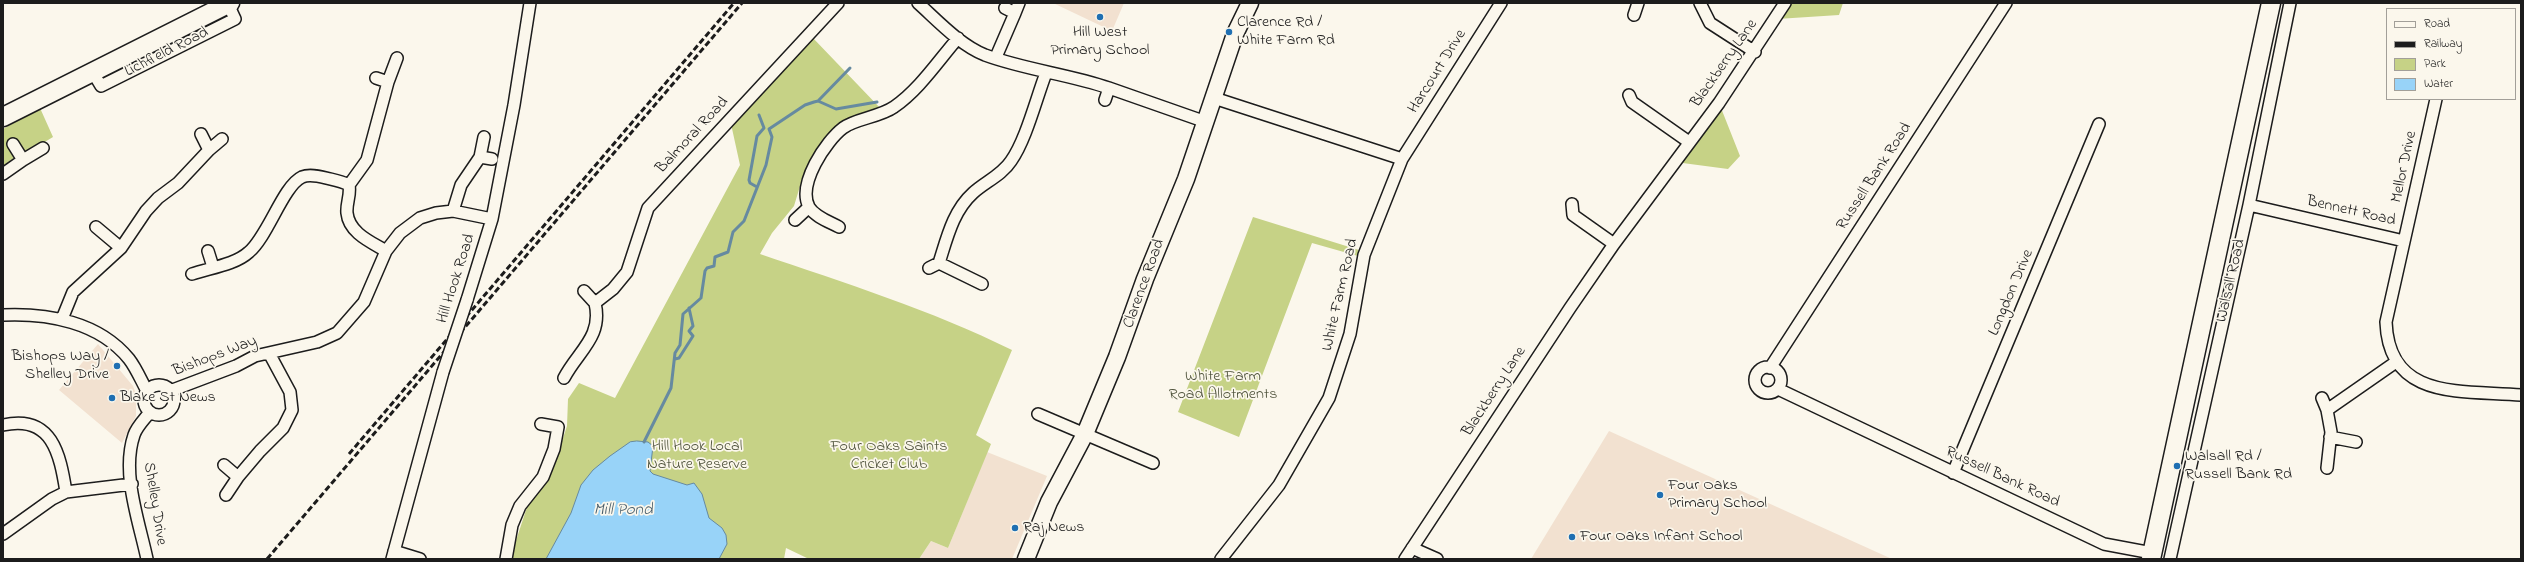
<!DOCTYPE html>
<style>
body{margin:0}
#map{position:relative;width:2524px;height:562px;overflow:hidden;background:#fbf7ec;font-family:"Indie Flower",sans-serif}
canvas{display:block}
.frame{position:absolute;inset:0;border:4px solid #1c1c1c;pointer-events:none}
.legend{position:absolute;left:2386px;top:8px;width:130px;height:92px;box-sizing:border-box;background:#fbf7ec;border:1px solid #a29f99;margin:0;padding:5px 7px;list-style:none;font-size:12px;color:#1c1c1c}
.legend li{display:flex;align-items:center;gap:8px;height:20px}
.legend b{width:20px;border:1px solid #a29f99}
</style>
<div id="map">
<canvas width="2524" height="562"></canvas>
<div class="frame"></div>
<ul class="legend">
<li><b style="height:5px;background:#fbf7ec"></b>Road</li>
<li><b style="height:5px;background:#1c1c1c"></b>Railway</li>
<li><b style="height:11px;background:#c6d286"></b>Park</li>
<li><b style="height:11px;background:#98d3f8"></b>Water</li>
</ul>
</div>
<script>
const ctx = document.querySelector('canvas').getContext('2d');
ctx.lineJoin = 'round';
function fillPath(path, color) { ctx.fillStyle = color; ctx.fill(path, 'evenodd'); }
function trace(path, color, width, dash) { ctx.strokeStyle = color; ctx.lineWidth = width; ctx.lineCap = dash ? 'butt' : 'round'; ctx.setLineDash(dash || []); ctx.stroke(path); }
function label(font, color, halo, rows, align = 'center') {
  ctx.font = font + ' "Indie Flower",sans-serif'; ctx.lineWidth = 3.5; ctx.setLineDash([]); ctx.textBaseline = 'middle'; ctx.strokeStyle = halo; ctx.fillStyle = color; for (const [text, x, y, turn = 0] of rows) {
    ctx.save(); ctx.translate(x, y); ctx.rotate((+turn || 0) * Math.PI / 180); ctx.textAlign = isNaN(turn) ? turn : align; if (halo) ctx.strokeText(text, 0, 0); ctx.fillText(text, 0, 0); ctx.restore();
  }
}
fillPath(new Path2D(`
 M1053,3h71l-12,28z
 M98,344l35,42 3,8v22l-14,27 -63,-53z
 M1609,431l283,128h-361z
 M987,452l60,24 -35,83h-93l12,-18 17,7z`), '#f2e1d0');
fillPath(new Path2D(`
 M1785,3h58l-4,12 -62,4z
 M812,37l70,73 -60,36 -18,27 -10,33 -22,27 -12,21c85,29 171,56 252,96l-36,85 15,9 -43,104 -17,-7 -12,18h-110l-23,-11 -2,11h-274l17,-52 24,-33 16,-48 1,-27 11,-16 36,15 125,-233 -9,-41z
 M1719,103l21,53 -12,13 -53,-7z
 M40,108l13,29 -25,15 -7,-1 -8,3 1,4 -11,8v-37z
 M1253,217l106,33 -1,6 -46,-13 -73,194 -61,-25z`), '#c6d286');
const water = new Path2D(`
 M637,441l11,1 5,4 -3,25 3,3 34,11 7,-2 8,11 7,24 13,10 4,7 1,9 -8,15h-173l25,-46 10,-28 12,-15 17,-14 20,-14z`);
fillPath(water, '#98d3f8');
trace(water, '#668aa0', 1);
trace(new Path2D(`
 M818,101l32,-33
 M757,187l-7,-4 -1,-3 8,-44 7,-8 -5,-13
 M675,359l4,-1 14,-22 -4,-5 4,-5 -4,-18
 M644,442l27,-54 4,-35 5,-8 3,-31 18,-16 4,-27 2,-3 7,-2 1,-9 13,-5 5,-20 11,-11 22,-56 6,-28 -3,-8 36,-24 9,-3 4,-1 18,8 41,-7`), '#668aa0', 3);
const street = new Path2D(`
 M918,3c20,18 42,42 67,52 41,15 83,19 124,33
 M1700,3l10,20 45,29
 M1005,8l10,5 4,-10
 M1634,15l4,-12
 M996,57l19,-44
 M92,71l9,15 134,-67 -7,-15
 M376,78l12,4
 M1629,95l3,7 57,40
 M1214,98l188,61 -38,96 -14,79 -21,64 -50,87 -58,74
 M2436,99l-50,223c3,79 76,68 135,73
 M1105,100l4,-12 97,34
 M209,150l13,-11
 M480,157l12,2
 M1402,159l99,-156
 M23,160l20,-12
 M3,174l20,-14 -10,-16
 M349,185l18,-25 21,-78 9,-24
 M1572,204l1,11 41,29
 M2249,205l155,36
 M453,211l8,-26 19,-28 4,-20
 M795,220l14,-13
 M96,227l25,21
 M839,227c-9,-5 -24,-10 -30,-20 -12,-23 17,-66 34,-79 11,-9 37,-11 51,-21 25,-17 44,-46 64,-69
 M208,251l5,16
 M939,263c8,-25 14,-52 34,-70 12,-11 29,-18 38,-32 15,-21 25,-62 35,-88
 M929,268l10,-5 43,21
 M192,274c17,-6 43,-9 57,-22 19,-16 34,-66 53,-75 7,-3 16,-1 24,1 8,2 15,3 23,7 2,10 -3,18 -2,28 2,20 24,29 39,38
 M584,291l11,12
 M467,300l25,-81 22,-114 16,-102
 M3,315c45,-2 96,7 126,44 7,9 12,21 18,32
 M62,319l11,-27 48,-44 25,-37 12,-13 20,-15 31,-33 -8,-16
 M1755 380a13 13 0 1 1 26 0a13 13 0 1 1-26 0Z
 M1770,368l236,-365
 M564,378c14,-27 39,-41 31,-75l18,-14 14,-17 21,-64 190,-205
 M144 400a15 15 0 1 1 30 0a15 15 0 1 1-30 0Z
 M1778,389l326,155 48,9
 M170,391l66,-25 19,-10 62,-14 20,-9 27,-31 22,-51 14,-18 20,-15 16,-5 17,-2 39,8
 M2322,398l5,12
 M1038,414l115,49
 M3,425c49,-11 57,29 63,67
 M2330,437l26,5
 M224,465l14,12 -12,18
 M2327,468l4,-36 -4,-22 69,-48
 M1953,473l146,-349
 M238,477l22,-26 23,-23 9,-18 -2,-18 -21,-39
 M3,534l49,-35 14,-7 66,-8
 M1412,548l25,11
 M394,551l26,8
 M147,559c-8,-38 -26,-86 -13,-124 3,-9 11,-16 16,-23
 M392,559l51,-187
 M506,559l6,-34 8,-19 23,-29 11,-28 4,-22 -17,-3
 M1405,559l165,-251 44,-64 105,-141 66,-100
 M2170,559l79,-354 41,-202`);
const secondary = new Path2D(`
 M1026,559l23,-57 36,-68 32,-77 28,-78 41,-100 49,-145 15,-31`);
const primary = new Path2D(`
 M3,117l227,-114
 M2151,559l120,-556`);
trace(street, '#1c1c1c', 14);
trace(secondary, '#1c1c1c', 19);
trace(primary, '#1c1c1c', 21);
trace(street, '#fbf7ec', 11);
trace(secondary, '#fbf7ec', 16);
trace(primary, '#fbf7ec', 18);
trace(new Path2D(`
 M349,454l385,-451
 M267,559l475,-556`), '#1c1c1c', 3, [6, 3]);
const streetBridge = new Path2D(`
 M443,372l24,-72`);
trace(streetBridge, '#1c1c1c', 14, []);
trace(streetBridge, '#fbf7ec', 11);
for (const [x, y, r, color] of [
 [1100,17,4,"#1f6fb2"],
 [1229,32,4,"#1f6fb2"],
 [117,366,4,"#1f6fb2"],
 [112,398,4,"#1f6fb2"],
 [2177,466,4,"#1f6fb2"],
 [1660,495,4,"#1f6fb2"],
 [1015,528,4,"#1f6fb2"],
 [1572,537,4,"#1f6fb2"]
]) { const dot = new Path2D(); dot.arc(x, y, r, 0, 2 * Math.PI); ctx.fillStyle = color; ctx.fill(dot); trace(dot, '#fbf7ec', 1.5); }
label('16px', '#1c1c1c', '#fbf7ec', [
 ["Clarence Rd /",1237,23],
 ["White Farm Rd",1237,41],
 ["Hill West",1100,33,"center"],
 ["Primary School",1100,51,"center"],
 ["Bishops Way /",109,357,"right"],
 ["Shelley Drive",109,375,"right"],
 ["Blake St News",120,398],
 ["Walsall Rd /",2185,457],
 ["Russell Bank Rd",2185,475],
 ["Four Oaks",1668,486],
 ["Primary School",1668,504],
 ["Raj News",1023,528],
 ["Four Oaks Infant School",1580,537]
], 'left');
label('16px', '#1c1c1c', '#fbf7ec', [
 ["Lichfield Road",167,53,-27],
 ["Blackberry Lane",1725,64,-55],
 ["Harcourt Drive",1438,72,-58],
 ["Balmoral Road",693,136,-47],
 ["Mellor Drive",2405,167,-78],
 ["Russell Bank Road",1875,177,-57],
 ["Bennett Road",2351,212,13],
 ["Hill Hook Road",457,279,-72],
 ["Walsall Road",2232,281,-77],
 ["Clarence Road",1145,284,-70],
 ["Longdon Drive",2012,293,-67],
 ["White Farm Road",1341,295,-77],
 ["Bishops Way",215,357,-21],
 ["Blackberry Lane",1495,392,-57],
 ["Russell Bank Road",2002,478,25],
 ["Shelley Drive",154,504,81]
]);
label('16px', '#4f533c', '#fbf7ec', [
 ["White Farm",1223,377],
 ["Road Allotments",1223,395],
 ["Hill Hook Local",697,447],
 ["Nature Reserve",697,465],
 ["Four Oaks Saints",889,447],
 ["Cricket Club",889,465]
]);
label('italic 17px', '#475c69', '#fbf7ec', [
 ["Mill Pond",623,511]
]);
</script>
